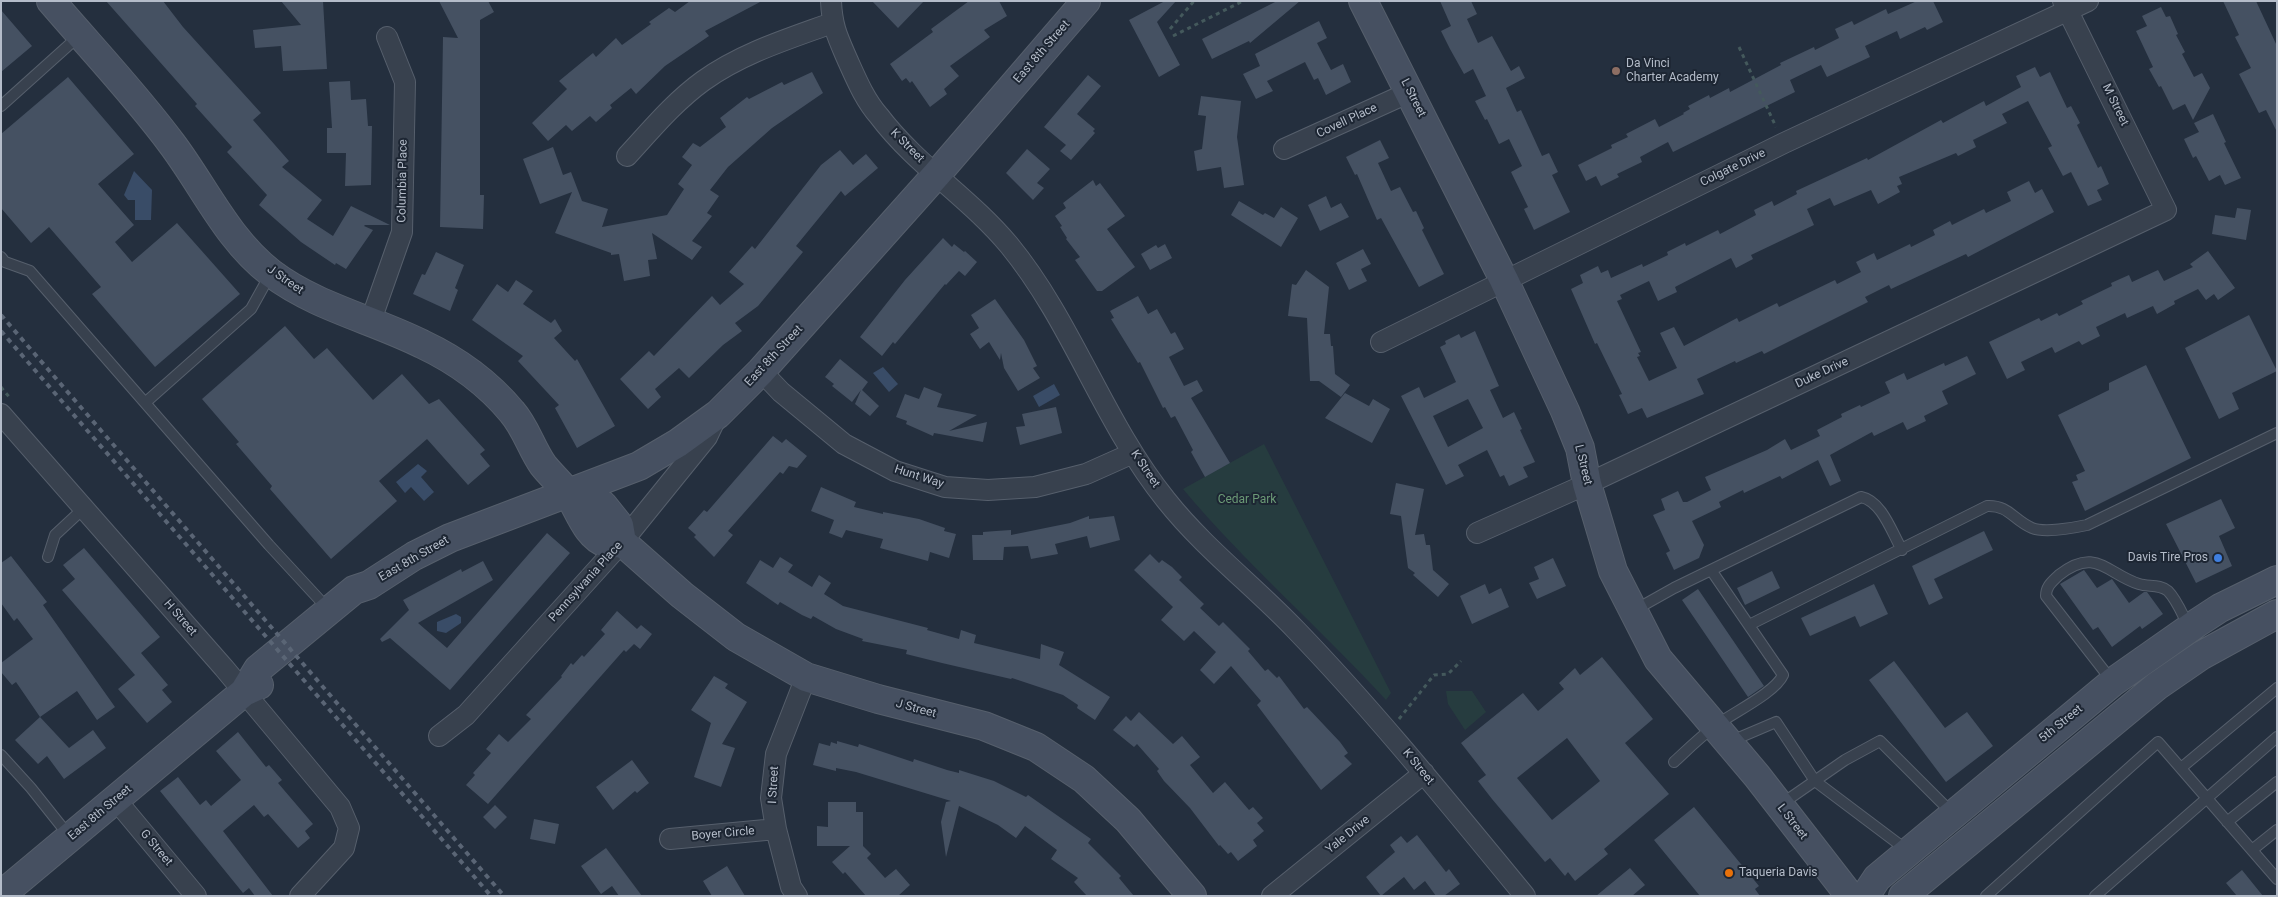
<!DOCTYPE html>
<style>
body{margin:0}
#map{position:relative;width:2278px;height:897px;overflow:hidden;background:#242f3e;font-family:Roboto,sans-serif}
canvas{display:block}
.frame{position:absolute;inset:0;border:2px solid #b4bcc9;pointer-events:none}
</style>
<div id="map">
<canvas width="2278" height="897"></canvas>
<div class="frame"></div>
</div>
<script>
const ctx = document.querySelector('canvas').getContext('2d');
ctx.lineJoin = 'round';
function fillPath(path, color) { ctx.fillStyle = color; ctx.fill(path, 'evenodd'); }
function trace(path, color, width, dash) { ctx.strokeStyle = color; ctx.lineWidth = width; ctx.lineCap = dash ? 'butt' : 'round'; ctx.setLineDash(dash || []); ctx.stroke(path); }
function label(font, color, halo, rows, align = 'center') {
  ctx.font = font + ' Roboto,sans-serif'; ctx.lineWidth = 4; ctx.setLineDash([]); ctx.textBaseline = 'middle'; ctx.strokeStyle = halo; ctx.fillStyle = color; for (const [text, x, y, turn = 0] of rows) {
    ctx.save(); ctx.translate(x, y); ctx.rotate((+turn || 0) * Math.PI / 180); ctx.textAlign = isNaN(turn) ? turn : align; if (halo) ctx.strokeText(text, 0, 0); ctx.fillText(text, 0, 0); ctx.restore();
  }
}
fillPath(new Path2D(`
 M1264,444l127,249 -5,7c-66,-72 -140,-136 -203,-211z
 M1446,691h26l14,21 -21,18 -17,-26z`), '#263c3f');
fillPath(new Path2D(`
 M134,171l18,19 -1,30h-16v-20h-7l-4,-5z
 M883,367l15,17 -9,8 -16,-19z
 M1054,384l6,11 -21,12 -6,-11z
 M418,464l9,7 -6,6 13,15 -10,9 -13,-14 -6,6 -9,-11z
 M456,614l5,3v6l-15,10 -9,-2v-9z`), '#394c67');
fillPath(new Path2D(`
 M106,1h57l20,26 78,86 -8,7 36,41 -7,6 40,33 -15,19 26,17 18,-30 39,19h-25l-1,1 9,4 -27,39 -10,-6 -1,2 -34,-23 -42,-37 8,-10 -40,-43 5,-5 -37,-41 2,-2z
 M281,1h42l4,68 -44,2 -2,-25 -26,2 -2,-18 48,-5z
 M439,1h49l6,11 -14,8v175h4l-1,34 -43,-2 3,-190 15,1z
 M690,1h72l-57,30 4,5 -44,30 -29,28 -5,-6 -21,17 2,3 -16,14 -6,-6 -18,15 -6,-6 -18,16 -16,-18 35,-34 -8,-8 34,-28 3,4 20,-19 6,7 29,-21 -2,-2 20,-14 6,4z
 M872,1h52l-26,27z
 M969,1h30l8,15 -23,14 6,7 -40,29 9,10 -15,13 3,5 -17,13 -18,-26 -2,2 -4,-5 -4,3 -12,-17 43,-32 -2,-3z
 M1165,1h11l-19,21 23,43 -21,12 -30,-57z
 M1277,1h23l-50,42 -1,-2 -37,18 -10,-20z
 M1440,1h31l6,13 -10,5 11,24 14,-7 19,35 8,-5 6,12 -19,10 11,24 4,-2 21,46 7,-3 9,19 -6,3 18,37 -36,18 -10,-21 4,-2 -17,-35 11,-6 -13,-27 -10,5 -12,-25 -2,1 -10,-19 11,-5 -13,-27 -9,5 -14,-25 -9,-18 10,-5z
 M1917,1h16l10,21 -16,8 -2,-3 -25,12 -3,-8 -32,15 5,11 -43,20 -6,-12 -31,15 5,12 -122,60 -5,-10 -28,15 2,5 -25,12 2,3 -18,9 -5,-10 -10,5 -8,-16 34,-17 -1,-3 17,-8 -2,-3 29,-15 4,8 25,-13 -1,-1 7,-4 -2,-3 21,-11 1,3 19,-10 1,4 51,-27 -1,-2 34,-16 1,3 24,-12 -4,-9 17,-8 2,4 32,-16 2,5z
 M2223,1h33l21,45v86l-11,-22 -7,3 -20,-39 12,-6 -16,-31 4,-2z
 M2161,7l5,10 4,-1 8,18 -2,1 9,17 -3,2 12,23 8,-4 8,15 -17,32 -8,-16 -12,6 -12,-24 -2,1 -10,-18 4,-2 -17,-36 11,-5 -5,-10z
 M1,10l31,36 -31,26z
 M1319,21l8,17 -10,5 14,27 12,-6 8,18 -25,13 -8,-17 -4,2 -9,-18 -38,19 6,10 -17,8 -13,-25 17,-8 -5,-12z
 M2035,67l5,10 10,-5 17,36 4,-2 9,17 -3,2 21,43 3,-2 8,18 -12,6 5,10 -14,6 -17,-34 -8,4 -15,-28 4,-2 -24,-45 -26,13 5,9 -34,17 3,7 -18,9 -2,-3 -57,24 3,7 -5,2 3,6 -22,12 -7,-14 -37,16 -4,-8 -23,11 7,16 -63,30 2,4 -17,9 -5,-10 -56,29 2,5 -19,9 -9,-20 -29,14 2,4 -5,2 24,51 -3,1 2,3 -3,1 12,24 28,-13 -17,-35 14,-6 10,19 53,-28 2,4 38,-19 2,4 56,-27 2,4 24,-12 -5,-10 18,-9 3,7 33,-16 1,3 24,-12 -2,-5 17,-9 2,4 32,-16 2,4 25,-12 -4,-9 22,-11 6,12 7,-4 12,23 -86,45 -2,-3 -75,35 -2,-4 -24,12 3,5 -104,52 -2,-3 -26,12 -1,-2 -38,18 7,15 -57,24 -5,-10 -14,6 -9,-19 3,-1 -25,-51 -2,1 -24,-55 12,-6 -3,-8 18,-9 3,7 7,-3 3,8 31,-14 1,3 25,-12 -1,-3 18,-9 1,3 32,-16 2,4 36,-19 -2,-5 18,-9 2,5 23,-12 -1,-3 71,-33 1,2 73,-40 2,3 41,-22 2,5 35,-19 -5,-11z
 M812,72l11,21 -51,35 -44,39 -18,23 9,6 -12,17 5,3 -20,25 10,6 -10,13 -40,-27 5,26 -9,1 2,16 -26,5 -5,-27 -8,1v-2l-56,-20 17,-41 -32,12 -17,-45 30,-12 10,28 8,-3 11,29 26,8 -6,18 65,-12 17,-26 -6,-5 14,-19 -10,-8 11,-14 7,4 26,-20 -6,-9 27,-21 2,2 33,-17 2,3z
 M1088,75l13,11 -24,28 18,15 -2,2 2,2 -24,27 -11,-9 6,-6 -22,-18z
 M68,77l66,77 -36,30 36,41 -19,17 17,20 45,-39 63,71 -85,73 -63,-73 9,-7 -52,-60 -18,16 -30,-35v-74z
 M350,81l1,19 15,-1 2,27h4l-1,59 -26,1 1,-33h-19v-25h5l-3,-46z
 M1201,96l40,5 -4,36 7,48 -20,3 -3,-21 -24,4 -3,-20 8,-2 4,-33 -8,-1z
 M2213,114l13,28 -2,1 17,35 -16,7 -5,-10 -11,6 -13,-25 -3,2 -9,-19 15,-7 -5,-9z
 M1380,140l9,18 -11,5 13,28 9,-4 13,25 3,-1 8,17 -2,2 22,44 -25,13 -38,-69 -4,2 -20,-46 -2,1 -9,-18z
 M1027,149l23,20 -13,14 7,5 -11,12 -27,-27z
 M840,150l13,15 13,-11 12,14 -33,28 -4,-5 -45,55 7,6 -45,54 -23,17 7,8 -19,14 -34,33 -10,-10 -24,21 6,8 -13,12 -28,-30 29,-28 5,5 58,-60 8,9 24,-21 -15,-12 23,-26 3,3 66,-84z
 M1093,180l3,6 4,-3 25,33 -18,13 28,38 -33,24h-5l-22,-31 5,-3 -14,-18 1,-1 -7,-11 2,-1 -7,-10 11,-8 -3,-5z
 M1326,196l5,12 10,-5 8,14 -29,14 -12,-26z
 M1239,201l24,14 2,-2 9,5 7,-11 17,11 -17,29 -50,-32z
 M2237,208l14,2 -5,30 -34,-6 3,-19 20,3z
 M943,238l9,9 2,-3 10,8 1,-1 12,11 -12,14 -6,-5 -13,14 -1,-1 -50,60 -2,-2 -11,14 -22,-19 45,-57z
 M1165,244l7,14 -22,12 -9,-16 15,-9 2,3z
 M1363,249l8,15 -10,5 6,12 -18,9 -13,-27z
 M2208,251l27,37 -17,12 -4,-6 -8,6 -8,-11 -24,12 1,3 -18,10 -4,-8 -26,12 -2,-5 -29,14 4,9 -18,9 -3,-4 -24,12 -3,-6 -31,15 4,8 -18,9 -18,-37 50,-24 2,3 16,-8 2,3 24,-12 -2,-3 31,-15 -1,-3 18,-8 3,7 26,-12 6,11 29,-14 -3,-3z
 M436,252l28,13 -9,23 3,2 -8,21 -37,-17 9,-20 3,1z
 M1306,270l23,17 -5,47h6l1,12h2l2,28 15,11 -9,12 -22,-16h-9l-3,-63 -19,-2 4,-32 4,1z
 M516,280l17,11 -10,13 28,19 4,-4 7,12 -8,7 21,23 2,-2 38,67 -38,22 -22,-40 4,-3 -41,-44 5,-5 -51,-36 25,-36 11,8z
 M1138,296l10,18 9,-5 14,25 4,-2 9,17 -15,8 15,29 13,-6 6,11 -12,7 39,65 -25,14 -14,-25 2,-2 -18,-34 -4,2 -6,-11 -2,1 -23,-46 -2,1 -27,-44 3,-1 -4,-7z
 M995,299l29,41 13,26 -4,2 7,10 -22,13 -14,-23 -3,-15 -1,7 -11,-18 -9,7 -10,-15 9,-6 -8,-13z
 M2249,315l28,56 -45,22 7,16 -20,10 -34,-71z
 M285,326l29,33 13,-11 46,52 29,-26 27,30 10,-5 46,51 -5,4 10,12 -22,19 -41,-46 -48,42 18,20 -66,58 -61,-70 2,-3 -36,-42 3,-2 -37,-43z
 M1475,331l24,55 -9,4 13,28 11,-6 8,17 -2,1 15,32 -12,5 5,10 -19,9 -5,-11 -4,2 -13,-27 -29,15 6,11 -18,9 -45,-89 18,-9 5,11 32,-16 -16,-35 6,-3 -1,-3 14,-7 2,4zM1468,399l15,29 -35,19 -15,-31z
 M1967,356l9,18 -34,17 6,13 -24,12 2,5 -19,9 -4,-8 -29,14 -2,-4 -42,23 11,26 -11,5 -12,-26 -36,19 -2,-3 -36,17 -1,-3 -24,12 2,5 -29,14 12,24 -5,13 -25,12 -8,-17 4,-2 -17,-36 12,-5 -4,-11 17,-8 5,11h4l24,-12 -6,-13 62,-27 18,-11 6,11 29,-14 -3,-6 25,-13 -1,-3 19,-9 1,2 29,-14 -5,-11 19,-9 3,7 37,-17 1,3z
 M840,359l28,23 -6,8 17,16 -9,10 -15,-12 6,-14 -9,12 -20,-16 2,-2 -9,-7z
 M2146,365l45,93 -106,53 -13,-29 6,-2 -2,-5 9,-4 -27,-56 51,-25v-7z
 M924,387l18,7 -5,13 40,8 -28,16 38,-9 -4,20 -49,-9 -1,3 -27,-12 1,-3 -11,-4 9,-23 14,5z
 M1345,393l24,13 4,-7 17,10 -18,34 -47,-25z
 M1056,407l6,26 -42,12 -4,-18 9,-1 -3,-12z
 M773,436l9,7 4,-4 21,17 -10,12 -8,-2 -6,8 -3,-2 -52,59 5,4 -19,22 -20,-20 2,-2 -8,-7 16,-18 3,2z
 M1396,483l28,6 -9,46 9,-1 2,11h4l3,25 16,14 -11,13 -25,-22 2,-2 -7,-5 -7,-52 -11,-2z
 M821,487l35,15 -2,5 29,7v-2l36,7 26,9 -1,3 12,3 -7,24 -19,-6 -2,9 -48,-13 3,-9 -37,-9 -4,8 -13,-5 5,-13 -23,-9z
 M2221,499l14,29 -16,8 13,30 -36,17 -30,-59z
 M1089,516v3l25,-3 6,24 -30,8 -3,-12 -32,8 3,10 -27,5 -3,-13 -24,1 -1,13h-30l-1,-25h11v-3l13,-1 15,-1v5l59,-12z
 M1984,531l9,19 -59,29 9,19 -14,7 -17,-39z
 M547,533l23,20 -120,137 -60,-52 -8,4 -2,-3 29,-29 -6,-10 58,-31 1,3 21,-11 10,19 -75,43 29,25z
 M84,548l76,89 -19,16 27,32 -6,5 10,12 -25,21 -29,-34 17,-14 -73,-85 13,-11 -12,-14z
 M1150,554l9,9 3,-3 10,7 10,10 -3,3 25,24 -4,4 19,18 4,-4 27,27 -2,2 17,20 3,-2 9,9 2,-2 25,33 3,-2 33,35 8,11 -4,3 8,8 -31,26 -64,-85 4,-4 -30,-35 -17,18 -14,-14 16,-18 -22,-21 -10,10 -23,-21 12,-13 -39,-37z
 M11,556l36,46 -4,3 72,102 -18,13 -20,-29 -37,26 -24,-35 -4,3 -11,-13v-9l32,-24 -16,-21 -3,3 -13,-18v-40z
 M780,557l13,8 -5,7 24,15 7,-12 12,8 -7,11 19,12 85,22 -1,2 32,9 2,-9 15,5 -2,8 66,16 1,-15 23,8 -5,13 51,32 -15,23 -18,-12 1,-3 -15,-10 -51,-17 -1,1 -69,-16 -36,-9 1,-4 -45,-9 1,-2 -27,-10 -23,-13 -2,3 -9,-4 -22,-13 -2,3 -32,-22 14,-23 13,8z
 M1553,558l13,28 -29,13 -8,-16 10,-4 -5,-12z
 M2084,570l13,18 15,-9 17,24 15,-11h3l16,22 -21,15 -2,-3 -28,21 -14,-20 -5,3 -33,-46z
 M1772,571l8,17 -35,17 -8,-17z
 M1485,584l4,10 12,-6 8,19 -37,17 -12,-28z
 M1874,584l14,30 -28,13 -5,-11 -45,20 -9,-18z
 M1698,589l66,97 -16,11 -66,-97z
 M617,611l20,18 4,-4 11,9 -12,15 -6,-5 -8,8 -2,-2 -136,154 -22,-19 9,-10 -2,-2 18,-20 -5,-4 13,-15 9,8 23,-23 -5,-4 36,-38 -1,-1 10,-13 2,2 9,-10 2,2 21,-23 -4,-4z
 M1602,657l51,62 -28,24 44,51 -65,55 4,5 -33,27 -7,-9 -3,4 -15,-18 -5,4 -53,-63 -14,-18 8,-6 -25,-32 62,-50 15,18 26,-22 -5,-6 16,-15 5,7zM1567,738l33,43 -48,39 -35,-42z
 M1894,661l51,67 22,-16 26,34 -47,36 -77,-102z
 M714,676l14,8 -3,4 22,14 -25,42 13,4 -14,39 -27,-10 17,-54 -20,-13z
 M1139,712l34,32 9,-8 18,21 -10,8 23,28 12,-11 24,28 4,-3 10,11 -6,5 7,8 -11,9 4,6 -19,15 -7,-9 -3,2 -8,-9 -1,1 -29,-38 -26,-27 -7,-10 2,-2 -22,-25 -3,3 -21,-17 13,-14 5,5z
 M40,717l29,31 24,-18 13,18 -42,31 -17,-23 -9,8 -23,-24z
 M238,732l28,35 3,-2 13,15 -4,3 35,41 -8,7 5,7 -12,10 -30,-34 -4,3 -10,-12 -31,26 50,65h-18l-6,-8 -6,5 -83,-102 18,-14 22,28 6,-5 5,6 30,-26 -25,-29z
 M837,741l21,6 1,-3 54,18 1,-3 33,11 12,3v-3l35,11 32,16 2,-2 63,44 -3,4 33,33 -2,2 15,18h-47l-13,-14 4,-4 -27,-19 6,-9 -32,-24 -9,12 -18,-13 -39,-19 -13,51 -5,-35 5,-20 5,-1 -95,-29 -20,-4v3l-23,-6 6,-22 11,3 1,-4 6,2z
 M632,760l17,23 -12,10 -2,-2 -22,19 -17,-23z
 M828,802h28v10h7v34l8,8 -4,4 18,20 11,-9 14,16 -12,11h-32l-21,-24 -2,2 -11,-12 18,-16h-33v-20l11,1z
 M495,805l12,12 -12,12 -12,-12z
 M1694,807l65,79 -4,3 5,7h-60l-46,-56z
 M534,819l25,5 -4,20 -25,-5z
 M1417,835l29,37 3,-3 11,15 -16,12h-8l-11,-15 -11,9 -10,-13 -23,19 -15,-19 29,-25 -5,-7 11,-9 6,7z
 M606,848l36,48h-23l-7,-10 -11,8 -20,-28z
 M727,866l18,30h-33l-9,-15z
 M1630,868l15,17 -13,11h-36z
 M2242,870l21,26h-26l-11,-13z`), '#455162');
const lane = new Path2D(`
 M1,106l79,-71
 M1,257l4,5 25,9 239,274 59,64
 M146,402l105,-93 20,-36
 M48,557l7,-22 29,-27
 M1633,611l41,-23 187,-91c21,4 31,36 41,53
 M1749,625l238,-119c22,-1 26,14 45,22 12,5 41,0 55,-3l190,-92
 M2112,681l-66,-85c0,-10 6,-14 13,-21 37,-29 48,-1 80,9 9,3 21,0 29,7 9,9 15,25 21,36
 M1729,742l47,-20 39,59 93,70
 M1,755l30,33 39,49
 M1674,762c13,-12 26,-25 41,-36 17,-13 60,-33 68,-51l-72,-105
 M2181,768l96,-80
 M1780,805l65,-45 35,-19 72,72
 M2227,822l50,-40
 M2252,850l25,-20
 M1986,896l172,-154 119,137
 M2095,896l182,-159`);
const street = new Path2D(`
 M831,1c1,26 7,37 17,60 9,20 17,39 31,55 37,49 91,82 130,129 64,78 94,177 157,255 38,48 88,86 130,130 81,84 154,175 229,266
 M1284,149l126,-57
 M627,156c24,-26 47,-54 76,-75 39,-28 85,-42 129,-58
 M370,323l32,-91 3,-150 -18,-45
 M1381,342l403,-199 304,-142
 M761,371l20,21 63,52 51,27 50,16 43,3 47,-3 51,-13 47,-21
 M1,414l223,254 116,139 9,21 -5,20 -44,48
 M1477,533l110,-49 579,-274 -103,-209
 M439,736l27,-21 156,-173 85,-105 9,-19
 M116,800l80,96
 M670,839l106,-10
 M797,896l-6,-9 -15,-58 -5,-31 5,-44 30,-77
 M1272,896l152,-123`);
const secondary = new Path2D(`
 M51,1c41,48 84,93 121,143 33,44 55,95 99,129 45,34 101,46 151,71 34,16 66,39 90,68 14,16 19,36 31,53 7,9 17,18 24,27 11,15 19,45 39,51 4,1 12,0 16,-1
 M1363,1l141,279 61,131 15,37 7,36 26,87 45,88 99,117 93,120
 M568,493l35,12 16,20 3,17 60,53 54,42 70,40 72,22 106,27 52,21 48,32 44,41 64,76
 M244,692l14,-23 96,-79 15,-5 45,-29 36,-18 189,-72 39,-23 40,-29 43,-43 176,-197 149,-173
 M1,895l243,-203 15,-7
 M1865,896l12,-18 236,-196 84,-59 23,-15 57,-28
 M1903,896l254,-210 45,-31 75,-41`);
trace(lane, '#565f6c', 12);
trace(street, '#565f6c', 22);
trace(secondary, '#565f6c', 30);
trace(new Path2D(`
 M1170,29l24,-28
 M1173,36l70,-35
 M1739,47l37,80
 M1,387l9,11
 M1399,719l35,-44 14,-1 13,-13`), '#44595c', 3, [4, 4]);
trace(lane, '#38414e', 10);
trace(street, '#38414e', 20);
trace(secondary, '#465061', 28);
trace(new Path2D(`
 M1,315l503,581
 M1,331l490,565`), '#5a6575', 4, [5, 5]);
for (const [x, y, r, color] of [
 [1616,71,5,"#8d6e63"],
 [2218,558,5,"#3f7fe0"],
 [1729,873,5,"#e8710a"]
]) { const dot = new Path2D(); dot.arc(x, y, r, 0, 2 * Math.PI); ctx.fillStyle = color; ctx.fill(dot); trace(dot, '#1d2633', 2); }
label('12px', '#b4bcc9', '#1d2633', [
 ["East 8th Street",1042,52,-49],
 ["L Street",1413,98,63],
 ["M Street",2115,105,64],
 ["Covell Place",1347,121,-25],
 ["K Street",907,146,45],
 ["Colgate Drive",1733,168,-26],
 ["Columbia Place",403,181,-89],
 ["J Street",285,280,35],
 ["East 8th Street",774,356,-47],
 ["Duke Drive",1822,373,-25],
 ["L Street",1583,465,76],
 ["K Street",1145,469,56],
 ["Hunt Way",919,477,18],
 ["East 8th Street",414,559,-30],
 ["Pennsylvania Place",586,582,-48],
 ["H Street",180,618,49],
 ["J Street",916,709,15],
 ["5th Street",2061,724,-39],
 ["K Street",1418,767,51],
 ["I Street",774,785,-87],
 ["East 8th Street",100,813,-40],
 ["L Street",1792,822,52],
 ["Boyer Circle",723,834,-5],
 ["Yale Drive",1348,835,-39],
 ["G Street",156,848,50]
]);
label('12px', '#b4bcc9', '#1d2633', [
 ["Da Vinci",1626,64],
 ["Charter Academy",1626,78],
 ["Davis Tire Pros",2208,558,"right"],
 ["Taqueria Davis",1739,873]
], 'left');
label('12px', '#6b9a76', '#1d2633', [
 ["Cedar Park",1247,500]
]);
</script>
